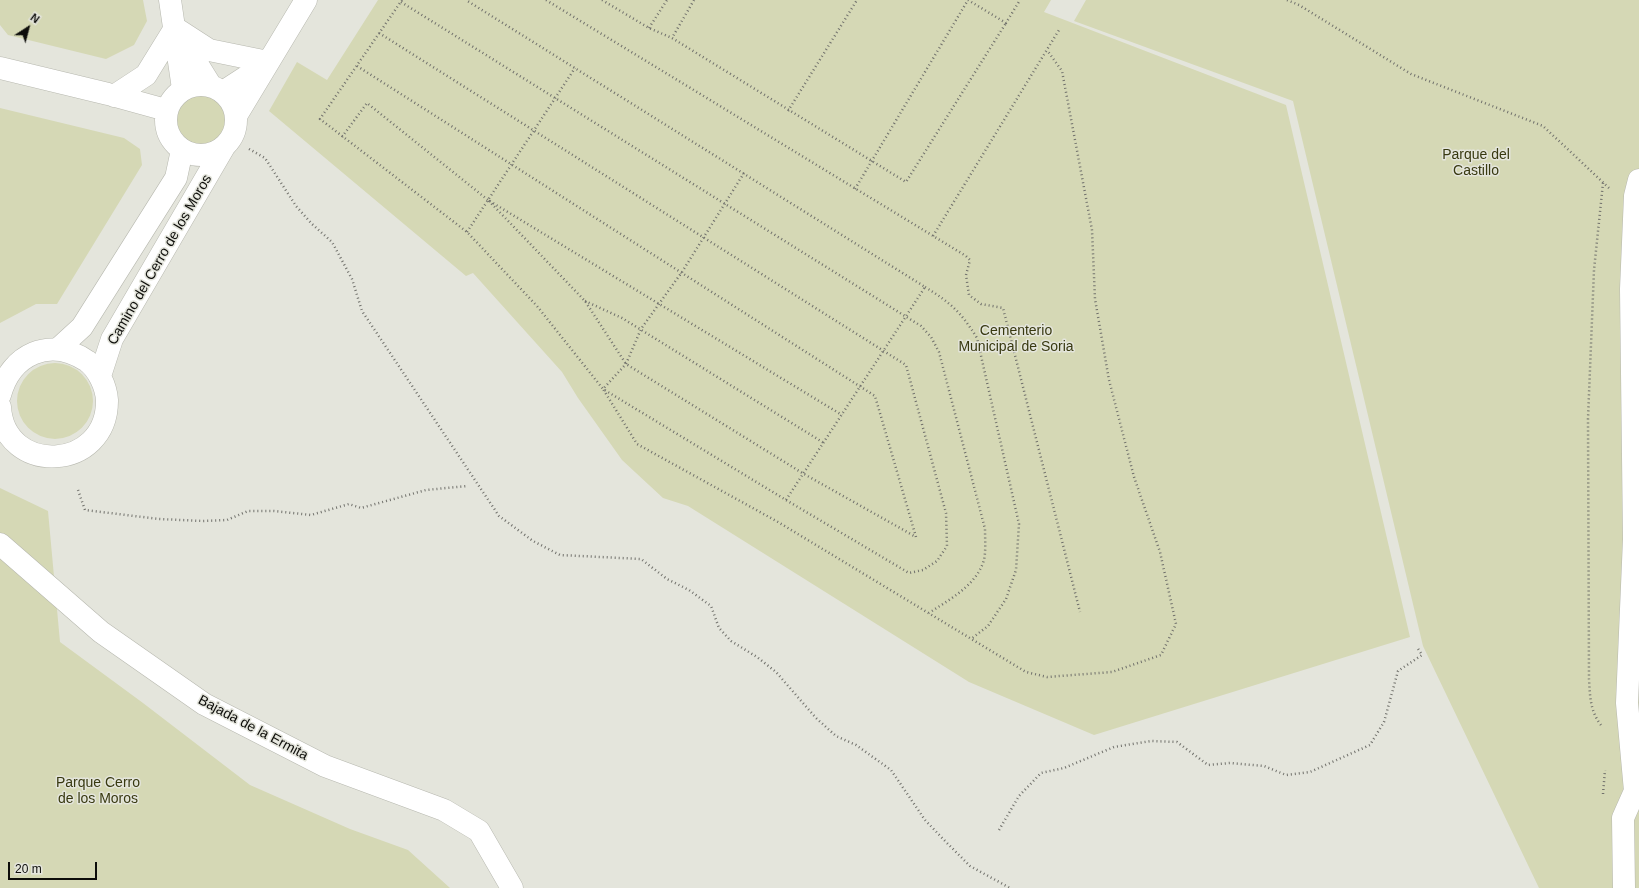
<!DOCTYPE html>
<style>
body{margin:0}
#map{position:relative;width:1639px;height:888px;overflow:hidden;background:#e4e5dc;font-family:Arial,sans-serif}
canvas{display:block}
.north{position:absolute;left:8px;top:8px;width:40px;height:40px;-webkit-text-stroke:3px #e4e5dc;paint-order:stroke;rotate:36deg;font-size:11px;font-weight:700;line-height:16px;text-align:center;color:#0d0d0a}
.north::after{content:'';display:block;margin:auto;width:14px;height:18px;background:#0d0d0a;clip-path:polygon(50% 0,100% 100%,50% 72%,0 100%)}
.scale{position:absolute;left:8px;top:862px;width:89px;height:18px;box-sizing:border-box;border:2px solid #0d0d0a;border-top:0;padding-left:5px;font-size:12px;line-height:14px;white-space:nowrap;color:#0d0d0a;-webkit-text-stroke:3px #e4e5dc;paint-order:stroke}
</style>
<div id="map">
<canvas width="1639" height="888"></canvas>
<div class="north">N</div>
<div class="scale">20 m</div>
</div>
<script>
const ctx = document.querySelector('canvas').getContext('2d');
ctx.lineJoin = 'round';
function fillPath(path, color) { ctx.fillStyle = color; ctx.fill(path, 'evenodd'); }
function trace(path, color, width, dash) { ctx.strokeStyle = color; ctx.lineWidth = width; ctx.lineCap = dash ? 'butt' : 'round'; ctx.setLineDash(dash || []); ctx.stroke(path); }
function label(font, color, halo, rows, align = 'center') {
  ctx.font = font + ' Arial,sans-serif'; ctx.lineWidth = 3; ctx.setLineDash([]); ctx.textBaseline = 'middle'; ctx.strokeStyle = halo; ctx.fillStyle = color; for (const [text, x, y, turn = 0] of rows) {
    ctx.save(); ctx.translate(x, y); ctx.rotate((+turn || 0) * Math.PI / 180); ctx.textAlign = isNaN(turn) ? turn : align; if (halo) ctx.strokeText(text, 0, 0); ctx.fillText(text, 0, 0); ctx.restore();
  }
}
fillPath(new Path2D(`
 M0,0h143l4,21 -13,24 -28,14 -98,-24 -8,-10z
 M378,0h673l-7,12 242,93 124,532 -316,98 -125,-53 -281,-176 -25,-8 -41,-38 -44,-62 -16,-26 -89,-99 -7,3 -197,-165 28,-49 30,18z
 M1086,0h553v888h-100l-116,-242 -130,-545 -219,-80z
 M175 119a26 26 0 1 1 52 0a26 26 0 1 1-52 0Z
 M0,108l124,30 16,11 2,16 -85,139h-21l-36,19z
 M17 401a38 38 0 1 1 76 0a38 38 0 1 1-76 0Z
 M0,488l48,23 12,131 83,61 107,82 100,44 58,21 42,38h-450z`), '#d5d8b5');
const minor = new Path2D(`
 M170,0l13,89
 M175,28l34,22 59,12
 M180,36l31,50
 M0,68l108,26 58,16
 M166 120a35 35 0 1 1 70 0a35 35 0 1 1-70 0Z
 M223,92l43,-28
 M114,96l32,-21 29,-47
 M236,116l70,-116
 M1639,285l-8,4 3,250 -7,164 8,88 4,4
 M1631,289l4,-93 4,-16
 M58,349l24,-22 94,-149 6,-28
 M100,376l12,-37 112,-192
 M0,395c11,-41 50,-59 87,-34 11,8 19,25 20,39 1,72 -103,76 -107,7
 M0,544l101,88 103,72 121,62 119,44 35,21 33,57
 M1624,888l-1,-70 12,-27`);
trace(minor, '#b7b8af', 23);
trace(new Path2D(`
 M402,0l-82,119 147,113 70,74 66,83 183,111 139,-213 -459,-287
 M546,0l420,256 4,4 -4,15 3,20 12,9 22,4 77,304
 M602,0l47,28 23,10
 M694,0l-22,38 234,144 100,-159
 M1287,0l12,5 112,69 132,52 66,62
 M401,2l520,324 10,11 8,15 46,177c0,9 1,22 -1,31 -8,26 -34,39 -55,53
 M649,28l18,-28
 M379,33l527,332 40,148 1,33 -10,15 -14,9 -14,3 -123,-73
 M357,66l518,330 41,141 -112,-63 -178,-110 -41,-63 -97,-101 354,215
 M788,111l69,-111
 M342,137l25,-34 121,97
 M249,149l16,9 31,48 16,18 20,18 20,37 10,32 137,205 34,25 27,14 81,4 26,20 22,11 22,16 8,22 12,13 26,16 19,15 40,46 20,18 20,9 35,25 34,50 21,22 24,24 40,22
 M744,173l-62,99 -41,57 -15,35 -23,25 34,55 141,78 248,150 21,5 65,-5 49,-17 15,-31 -16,-72 -26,-75 -25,-97 -14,-81 -3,-69 -30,-159 -15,-21
 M855,189l113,-189 38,23 14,-23
 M467,232l108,-164
 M933,236l126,-206
 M925,287c26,16 36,25 52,51l42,186 -3,46 -10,29 -18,27 -17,13
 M585,301l37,17 202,125
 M78,490l7,20 74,9 44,2 24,-1 21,-9h26l37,4 38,-11 12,4 65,-18 41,-4
 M1601,725c-11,-14 -11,-29 -12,-46l-1,-260 6,-149 9,-87
 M1603,794l2,-24
 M999,830l20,-34 22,-23 23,-5 50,-21 37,-6 26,1 31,23 22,-2 34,3 22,9 24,-3 60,-27 14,-23 14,-51 24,-16 -5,-8`), '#71716c', 2.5, [1, 3]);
trace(minor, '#fff', 22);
label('14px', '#383910', '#e4e5dc', [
 ["Parque del",1476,155],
 ["Castillo",1476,171],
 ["Cementerio",1016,331],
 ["Municipal de Soria",1016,347],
 ["Parque Cerro",98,783],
 ["de los Moros",98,799]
]);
label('14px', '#0d0d0a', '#e4e5dc', [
 ["Camino del Cerro de los Moros",160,260,-60],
 ["Bajada de la Ermita",253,728,28]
]);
</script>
